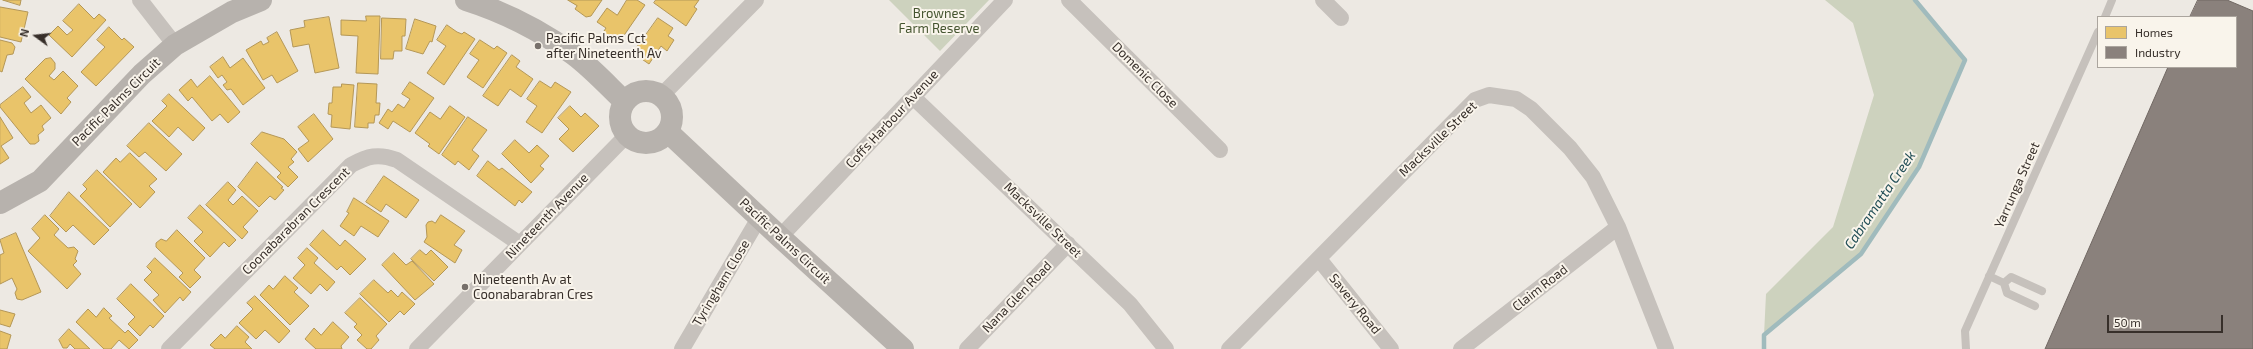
<!DOCTYPE html>
<style>
body{margin:0}
#map{position:relative;width:2253px;height:349px;overflow:hidden;background:#ede9e3;font-family:"Exo 2",sans-serif}
canvas{display:block}
.legend{position:absolute;left:2097px;top:16px;width:140px;height:52px;box-sizing:border-box;background:#f9f4eb;border:1px solid #aba59e;margin:0;padding:5px 7px;list-style:none;font-size:12px;color:#372f2a}
.legend li{display:flex;align-items:center;gap:8px;height:20px}
.legend b{width:20px;border:1px solid #aba59e}
.north{position:absolute;left:16px;top:16px;width:40px;height:40px;-webkit-text-stroke:3px #f9f4eb;paint-order:stroke;rotate:285deg;font-size:11px;font-weight:700;line-height:16px;text-align:center;color:#372f2a}
.north::after{content:'';display:block;margin:auto;width:14px;height:18px;background:#372f2a;clip-path:polygon(50% 0,100% 100%,50% 72%,0 100%)}
.scale{position:absolute;left:2107px;top:315px;width:116px;height:18px;box-sizing:border-box;border:2px solid #372f2a;border-top:0;padding-left:5px;font-size:12px;line-height:14px;white-space:nowrap;color:#372f2a;-webkit-text-stroke:3px #f9f4eb;paint-order:stroke}
</style>
<div id="map">
<canvas width="2253" height="349"></canvas>
<ul class="legend">
<li><b style="height:11px;background:#e9c46a"></b>Homes</li>
<li><b style="height:11px;background:#8a817c"></b>Industry</li>
</ul>
<div class="north">N</div>
<div class="scale">50 m</div>
</div>
<script>
const ctx = document.querySelector('canvas').getContext('2d');
ctx.lineJoin = 'round';
function fillPath(path, color) { ctx.fillStyle = color; ctx.fill(path, 'evenodd'); }
function trace(path, color, width, dash) { ctx.strokeStyle = color; ctx.lineWidth = width; ctx.lineCap = dash ? 'butt' : 'round'; ctx.setLineDash(dash || []); ctx.stroke(path); }
function label(font, color, halo, rows, align = 'center') {
  ctx.font = font + ' "Exo 2",sans-serif'; ctx.lineWidth = 4; ctx.setLineDash([]); ctx.textBaseline = 'middle'; ctx.strokeStyle = halo; ctx.fillStyle = color; for (const [text, x, y, turn = 0] of rows) {
    ctx.save(); ctx.translate(x, y); ctx.rotate((+turn || 0) * Math.PI / 180); ctx.textAlign = isNaN(turn) ? turn : align; if (halo) ctx.strokeText(text, 0, 0); ctx.fillText(text, 0, 0); ctx.restore();
  }
}
fillPath(new Path2D(`
 M889,0h100l-49,51z
 M1825,0h90l50,60 -46,107 -58,87 -97,81 2,-41 67,-67 41,-132 -21,-72z`), '#cdd2be');
const homes = new Path2D(`
 M3,0h18l-1,5z
 M568,0h34l-11,16 -5,1 -11,-8 2,-3z
 M627,0h10l8,5 -27,39 -16,-10 4,-6 -9,-6 10,-14 10,7z
 M656,0h43l-5,7 3,2 -11,17 -32,-23z
 M79,4l15,15 5,-5 7,6 -34,37 -23,-22 9,-9 9,9 6,-5 -10,-9z
 M0,7l28,5 -7,30 -21,-5z
 M366,16h14l-2,58 -22,-1 2,-37 -17,-1v-15l25,1z
 M329,17l10,51 -24,5 -6,-29 -16,3 -3,-17 15,-3 -1,-6z
 M382,18l24,1 -1,17h-3v15h-8l-1,8h-12z
 M658,18l15,10 -5,8 6,4 -7,11 -6,-5 -12,18 -16,-11z
 M415,19l21,7 -4,16 -2,-1 -7,13 -17,-5z
 M447,25l10,7 5,2 2,-2 11,7 -31,46 -17,-12 19,-27 -9,-6z
 M109,27l13,13 2,-2 10,9 -38,39 -15,-14 24,-25 -8,-7z
 M277,32l21,39 -21,12 -5,-8 -9,5 -17,-30 15,-9 2,4 6,-3 -2,-4z
 M0,40l12,3 3,4 -2,7 -6,1 -5,17 -2,-1z
 M480,40l14,9 3,-3 10,7 -24,35 -16,-11 12,-17 -9,-6z
 M512,55l8,6 -4,6 17,12 -12,18 -11,-8 -12,17 -15,-10z
 M223,57l7,11 13,-10 22,30 -22,17 -12,-16 -4,1 -4,-5 4,-3 -5,-7 -4,3 -8,-11z
 M51,58l4,5v6l-6,7 5,4 9,-9 15,15 -11,12 4,4 -10,12 -36,-35 20,-20z
 M210,76l30,36 -12,11 -8,-9 -8,7 -20,-24 -4,4 -9,-11 12,-11 6,8z
 M540,81l11,7 4,-6 16,10 -29,41 -16,-11 11,-16 -10,-7z
 M410,82l24,16 -24,34 -17,-11 -5,8 -9,-6 9,-14 4,3 6,-8 6,4 6,-9 -8,-5z
 M358,83l19,1 -1,19h4l-1,12h-4l-1,8h-6v5l-13,-1z
 M342,84l12,1 -4,44 -19,-2 1,-12 -4,-1 1,-11h3l1,-16h8z
 M23,87l8,10 -7,6 7,10 10,-8 10,13 -9,8 2,4 -6,5 1,6 -4,3h-5l-30,-37v-2z
 M169,94l36,34 -12,13 -15,-14 -9,10 -17,-16 15,-15 -5,-5z
 M450,106l15,11 -26,37 -11,-8 2,-2 -15,-11 15,-21 10,7z
 M570,106l11,11 4,-4 14,13 -26,26 -14,-13 10,-10 -11,-11z
 M314,114l19,25 -25,23 -10,-13 11,-8 -11,-14z
 M0,117l13,21 -12,8 8,12 -9,6z
 M468,117l19,13 -15,20 7,6 -10,14 -11,-9 -3,4 -13,-10z
 M149,123l33,31 -16,17 -21,-19 -6,5 -12,-11z
 M262,132l22,7 13,13 -6,7 3,3 -6,5 10,10 -10,10 -11,-10 4,-4 -30,-29z
 M515,140l14,13 8,-8 12,11 -9,10 4,3 -13,14 -29,-29z
 M130,153l27,26 -8,7 6,6 -15,16 -37,-36 13,-14 4,4z
 M488,161l11,9 3,-2 30,24 -10,11 -3,-3 -4,6 -38,-30z
 M257,162l26,25 -2,1 3,2 -9,10 -5,-4 -11,11 -21,-20z
 M97,170l35,34 -22,23 -30,-31 7,-7 -4,-4z
 M384,176l35,24 -13,18 -20,-14 -5,8 -15,-10z
 M228,182l8,8 -8,10 5,5 9,-9 16,15 -15,16 5,5 -6,7 -36,-34z
 M69,192l40,38 -15,15 -21,-20 -7,7 -16,-16z
 M354,198l35,23 -11,16 -17,-11 -7,10 -14,-10 9,-13 -2,-1z
 M200,205l36,35 -7,7 -5,-5 -14,15 -16,-16 9,-9 -15,-14z
 M45,215l14,14 -5,6 14,13 6,-1 4,4 -3,8 2,2 -4,4 8,9 -14,15 -39,-38 12,-13 -8,-9z
 M441,215l24,16 -11,14 8,5 -7,13 -31,-21 3,-5 -1,-12 2,-3 4,-1 3,2z
 M177,230l28,28 -11,12 7,7 -11,11 -11,-11 4,-4 -27,-26v-4l5,-4 5,2z
 M323,230l17,16 5,-6 21,19 -16,16 -9,-9 -4,4 -27,-25z
 M16,233l25,59 -19,8 -5,-1 -2,-6 2,-4 -5,-11 -12,6v-29l4,-2 -4,-13z
 M307,248l11,10 -4,5 21,19 -8,9 -7,-7 -9,10 -18,-16 12,-13 -7,-7z
 M420,250l6,5 5,-5 17,17 -14,14 -23,-22z
 M394,253l12,12 6,-4 22,23 -19,16 -33,-35z
 M155,258l36,34 -8,9 -3,-4 -15,16 -12,-13 6,-5 -15,-15 8,-8 -5,-5z
 M285,276l13,12 -4,4 15,14 -19,19 -30,-30 9,-10 4,4z
 M374,280l14,13 3,-3 7,7 4,-5 13,12 -11,11 -4,-4 -11,11 -29,-28z
 M131,284l33,32 -11,12 -3,-3 -10,11 -12,-12 7,-7 -18,-18z
 M255,296l35,35 -11,12 -14,-13 -9,9 -17,-16 14,-14 -6,-6z
 M360,298l27,26 -11,12 3,4 -8,9h-4l-10,-9 5,-5 -8,-8 3,-3 -12,-11z
 M104,308l8,8 -3,2 16,15 3,-3 10,10 -9,9 -10,-9 -8,9h-7l-28,-27 12,-13 8,8z
 M0,310l15,4 -5,13 -10,-3z
 M333,322l16,15 -8,9 1,3h-26l-11,-10 9,-11 7,7z
 M237,326l12,11 -4,5 7,7h-37l-5,-4 11,-11 4,4z
 M69,329l21,20h-15l-5,-5 -3,4h-4l-4,-8z
 M0,331l11,4 -4,14h-7z`);
fillPath(homes, '#e9c46a');
trace(homes, '#b49757', 1);
const industry = new Path2D(`
 M2198,0h29l26,11v338h-208l123,-282h68v-50h-46z`);
fillPath(industry, '#8a817c');
trace(industry, '#716863', 1);
trace(new Path2D(`
 M1764,349v-14l97,-81 58,-87 46,-107 -50,-60`), '#a0bbbd', 4.5);
trace(new Path2D(`
 M2105,17l7,-17
 M1989,276l15,7 3,10 28,13
 M2004,283l7,-6 31,14
 M1966,349l-1,-18 133,-299`), '#c6c1bc', 8);
trace(new Path2D(`
 M140,0l35,45
 M1069,0l151,150
 M1323,0l18,18
 M662,95l94,-95
 M913,97l217,207 36,45
 M780,237l225,-237
 M1319,259l72,90
 M169,349l182,-184c17,-9 27,-12 46,-5l123,84
 M417,349l210,-214
 M682,349l77,-131
 M967,349l101,-105
 M1229,349l246,-249 14,-5 27,4 15,10 39,39 23,29 25,50 48,122
 M1461,349l157,-122`), '#c6c1bc', 16);
trace(new Path2D(`
 M466,0c38,12 75,31 107,54 19,14 35,32 52,48
 M620 117a26 26 0 1 1 52 0a26 26 0 1 1-52 0Z
 M668,132l112,105 123,112
 M0,203l40,-22 102,-107 33,-29 57,-33 29,-12`), '#b7b2ad', 22);
for (const [x, y, r, color] of [
 [538,46,4,"#77706b"],
 [465,287,4,"#77706b"]
]) { const dot = new Path2D(); dot.arc(x, y, r, 0, 2 * Math.PI); ctx.fillStyle = color; ctx.fill(dot); trace(dot, '#f9f4eb', 1.5); }
label('13px', '#44542f', '#f9f4eb', [
 ["Brownes",939,14],
 ["Farm Reserve",939,29]
]);
label('13px', '#372f2a', '#f9f4eb', [
 ["Pacific Palms Cct",546,39],
 ["after Nineteenth Av",546,54],
 ["Nineteenth Av at",473,280],
 ["Coonabarabran Cres",473,295]
], 'left');
label('13px', '#372f2a', '#f9f4eb', [
 ["Domenic Close",1145,75,45],
 ["Pacific Palms Circuit",116,102,-45],
 ["Coffs Harbour Avenue",892,119,-47],
 ["Macksville Street",1438,139,-44],
 ["Yarrunga Street",2017,185,-66],
 ["Nineteenth Avenue",547,216,-46],
 ["Macksville Street",1043,220,44],
 ["Coonabarabran Crescent",296,221,-45],
 ["Pacific Palms Circuit",785,241,43],
 ["Tyringham Close",721,283,-59],
 ["Claim Road",1540,288,-38],
 ["Nana Glen Road",1017,297,-46],
 ["Savery Road",1355,304,51]
]);
label('italic 14px', '#224f57', '#f9f4eb', [
 ["Cabramatta Creek",1880,200,-56]
]);
</script>
